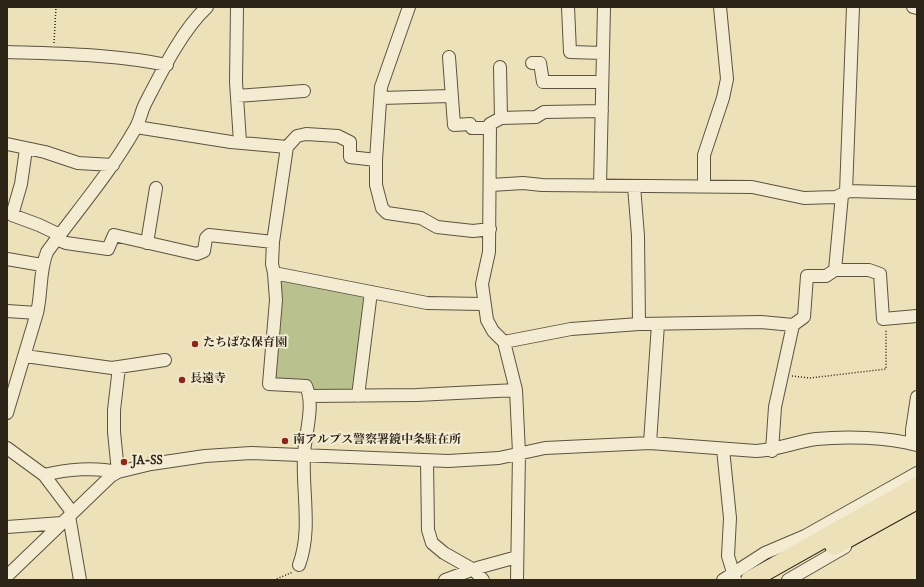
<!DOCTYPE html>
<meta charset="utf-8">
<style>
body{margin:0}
#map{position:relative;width:924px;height:587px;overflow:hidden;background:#ede1ba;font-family:"IM FELL English",serif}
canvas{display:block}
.frame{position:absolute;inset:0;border:8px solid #2d2418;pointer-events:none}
</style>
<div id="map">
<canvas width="924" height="587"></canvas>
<div class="frame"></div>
</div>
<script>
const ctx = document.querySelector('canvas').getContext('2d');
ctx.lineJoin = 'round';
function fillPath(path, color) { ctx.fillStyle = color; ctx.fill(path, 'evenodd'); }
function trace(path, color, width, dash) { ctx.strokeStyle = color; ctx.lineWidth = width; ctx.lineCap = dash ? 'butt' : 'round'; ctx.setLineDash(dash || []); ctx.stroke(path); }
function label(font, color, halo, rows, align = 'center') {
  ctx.font = font + ' "IM FELL English","Noto Serif JP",serif'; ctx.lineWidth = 4; ctx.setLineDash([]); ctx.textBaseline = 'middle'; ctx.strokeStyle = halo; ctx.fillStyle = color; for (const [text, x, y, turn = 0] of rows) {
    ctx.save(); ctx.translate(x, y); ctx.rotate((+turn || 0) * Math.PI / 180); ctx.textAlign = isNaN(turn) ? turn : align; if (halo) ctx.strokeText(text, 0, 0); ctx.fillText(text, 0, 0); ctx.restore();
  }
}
fillPath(new Path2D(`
 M279,274l92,18 -13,104h-48l-4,-10 -37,-2z`), '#b9c28f');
const minor = new Path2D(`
 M237,7l-1,75 4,60
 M409,7l-28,80 -5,73v25l6,23 5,5 34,5 16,9 36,4 17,-2
 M568,7l2,45 33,1
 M913,7l4,1
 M7,52c54,2 107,2 160,13
 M449,57l5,68 16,-1 2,4h18
 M532,63h8l3,19h59
 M500,67l1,51
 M237,96l67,-5
 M381,98l69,-2
 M136,127l95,15 56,5 -14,95 -1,22 2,9 2,27 -7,84 37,2c9,20 -1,47 -2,69 -2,37 8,75 -5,110
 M7,144l38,8 33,11 35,2
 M287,147l10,-11 9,-2 32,2 12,6v15l26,3
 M26,149l-5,35 -9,31 27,10 21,10
 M491,185l32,-2 19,2 210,2 52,11 32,-1 13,-6 68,2
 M704,185v-30l19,-57 4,-19 -7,-72
 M600,186l4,-179
 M634,186l4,50 1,88
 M846,192l7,-185
 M56,239l10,4 42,6 6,-14 83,19 7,-3 2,-13 3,-3 64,7
 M147,243l9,-55
 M7,259l35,6
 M835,270h34l11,4 3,45 34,-3
 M274,273l153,30 56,1
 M7,311l30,2
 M504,342l67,-13 68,-5 122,-2 32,3
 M25,356l87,12 53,-8
 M310,396l107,-1 99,-5
 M358,396l13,-104
 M7,413l30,-100c5,-21 2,-41 10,-61 30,-41 63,-79 88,-123 5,-8 6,-17 10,-25 16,-31 37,-74 62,-97
 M650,443l8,-119
 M912,443v-13l5,-33
 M7,448l37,27c23,-6 51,-8 74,-3l-4,-40v-22l5,-43
 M723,449l7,69 -2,38 7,23
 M772,451l3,-44 18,-82 11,-8 3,-41h19l9,-6 7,-75
 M427,461l1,69 4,13 12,10 30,17 9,10
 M44,475l28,37
 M69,516l11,64
 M7,527l55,-4
 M7,576l104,-100 7,-4 33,-8 54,-8 46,-3 197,8 51,-3 46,-10 105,-5 106,8c21,-1 39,-9 60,-12 30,-3 71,-2 101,6
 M445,580l32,-12 40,-11
 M517,580l2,-127 -3,-63 -12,-48 -11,-11 -6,-11 -5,-36 7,-32 1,-128 11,-6 35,-1 8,-5 58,-1
 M723,580l42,-27 40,-17 112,-63
 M788,580l57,-33`);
const highway = new Path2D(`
 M834,546l83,-46
 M750,580l167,-94`);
trace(minor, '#5d5340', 14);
trace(highway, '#2d2418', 20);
trace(new Path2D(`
 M54,43l2,-36
 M792,376l18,2 76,-9v-39
 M274,580l19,-8`), '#2d2418', 1.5, [1, 2]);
trace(minor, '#f3ecd2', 12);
trace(highway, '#ede1ba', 18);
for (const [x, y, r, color] of [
 [195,344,4,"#8f2418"],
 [182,380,4,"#8f2418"],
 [285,441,4,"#8f2418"],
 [124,462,4,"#8f2418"]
]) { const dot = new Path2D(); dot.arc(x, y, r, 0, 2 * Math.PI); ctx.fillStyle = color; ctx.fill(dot); trace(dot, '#f3ecd2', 1.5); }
label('bold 12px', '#2d2418', '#f3ecd2', [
 ["たちばな保育園",203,344],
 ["長遠寺",190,380],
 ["南アルプス警察署鏡中条駐在所",293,441],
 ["JA-SS",132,462]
], 'left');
</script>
